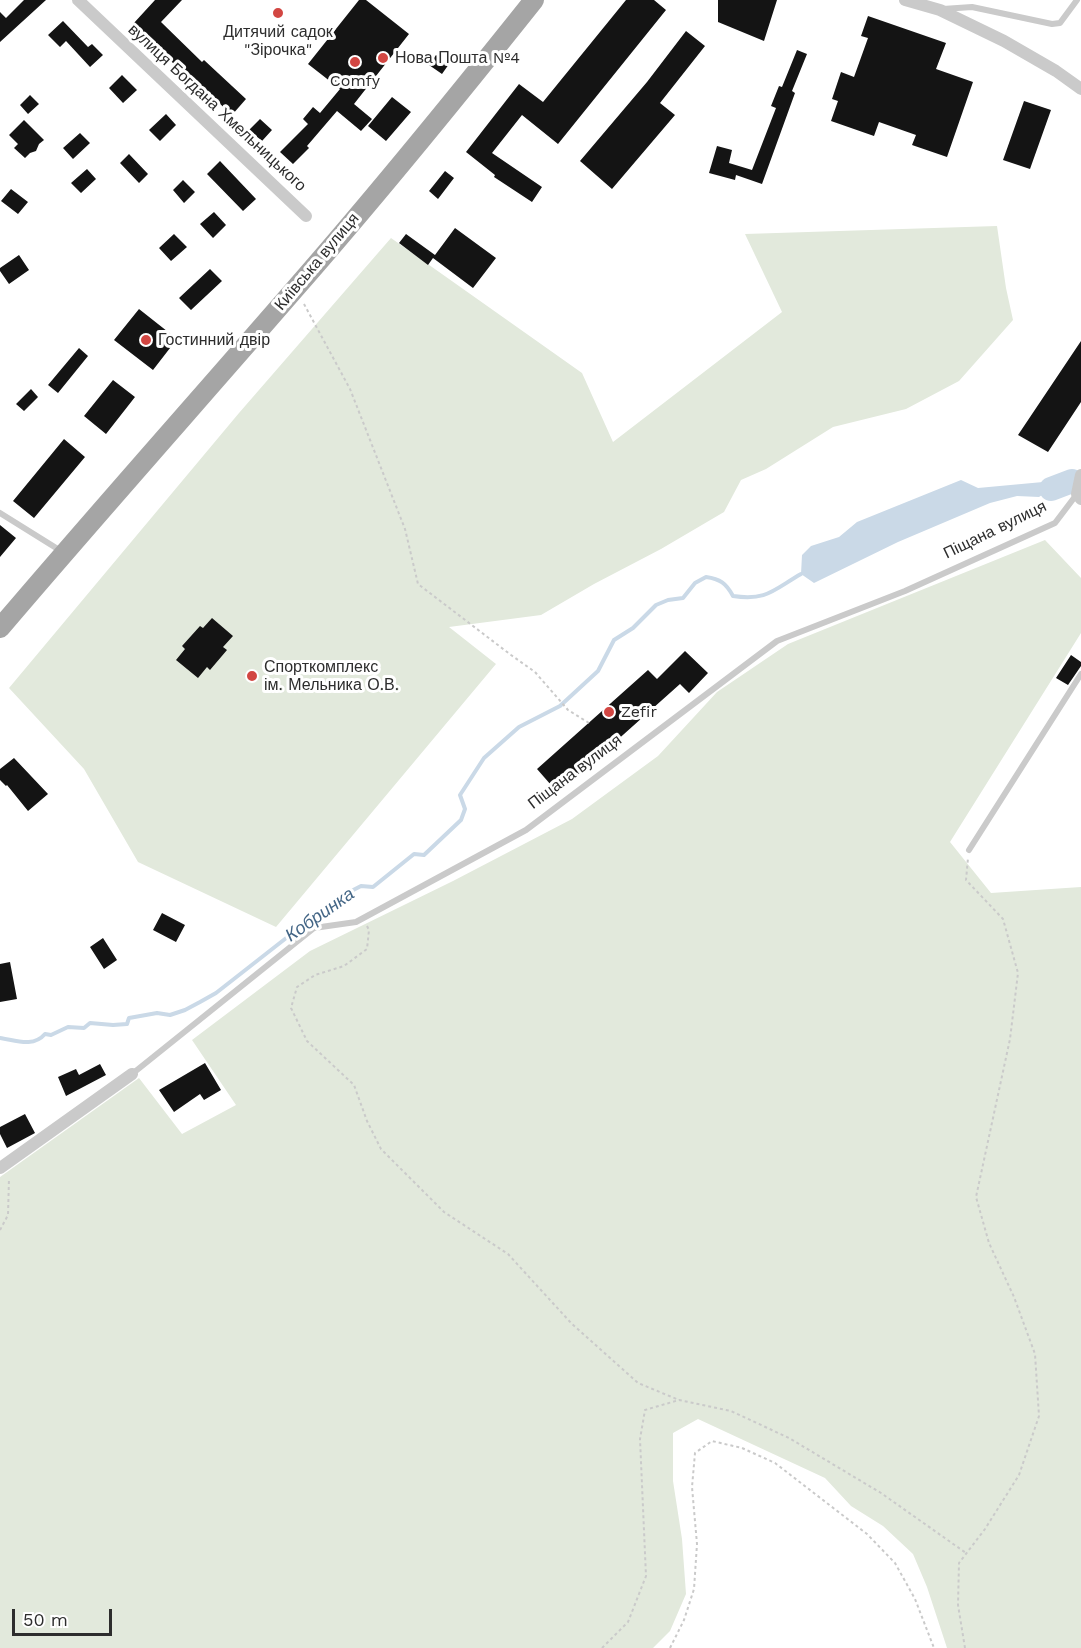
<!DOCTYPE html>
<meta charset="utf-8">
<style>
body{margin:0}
#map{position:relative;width:1081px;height:1648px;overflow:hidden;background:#fff;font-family:"Work Sans",sans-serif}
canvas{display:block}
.scale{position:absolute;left:12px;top:1609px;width:100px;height:27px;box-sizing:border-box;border:3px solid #2d2d2d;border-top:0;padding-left:8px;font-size:18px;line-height:21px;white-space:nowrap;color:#2d2d2d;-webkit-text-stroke:4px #fff;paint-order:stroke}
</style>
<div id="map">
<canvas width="1081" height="1648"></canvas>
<div class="scale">50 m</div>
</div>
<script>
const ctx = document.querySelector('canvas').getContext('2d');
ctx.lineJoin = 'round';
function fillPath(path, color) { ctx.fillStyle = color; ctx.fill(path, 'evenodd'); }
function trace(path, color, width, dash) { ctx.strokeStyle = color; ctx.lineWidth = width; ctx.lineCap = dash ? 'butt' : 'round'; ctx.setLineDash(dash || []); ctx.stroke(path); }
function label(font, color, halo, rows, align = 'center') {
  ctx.font = font + ' "Work Sans",sans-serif'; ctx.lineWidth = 6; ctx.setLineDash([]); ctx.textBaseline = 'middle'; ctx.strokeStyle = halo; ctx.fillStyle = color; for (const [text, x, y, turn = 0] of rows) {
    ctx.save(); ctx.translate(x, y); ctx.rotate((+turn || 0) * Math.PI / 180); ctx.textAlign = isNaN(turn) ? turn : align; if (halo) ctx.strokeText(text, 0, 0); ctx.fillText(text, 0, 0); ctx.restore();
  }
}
fillPath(new Path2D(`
 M997,226l9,62 7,32 -54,61 -53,28 -73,18 -67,42 -25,11 -17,32 -63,37 -67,35 -53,31 -92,12 47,37 -220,263 -138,-65 -54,-93 -75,-81 230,-275 152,-175 191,135 31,69 169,-130 -37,-78z
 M1045,540l36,38v55l-131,209 41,51 90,-6v761h-134l-20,-61 -14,-33 -30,-28 -32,-20 -26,-28 -127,-59 -25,14v48l9,58 4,55 -16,37 -17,17h-653v-471l139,-99 43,56 54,-29 -44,-65 118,-89 143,-70 119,-62 86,-63 59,-64 71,-48z`), '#e2e9dc');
fillPath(new Path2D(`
 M961,480l17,8 65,-6 8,7 -12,8 -22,-1 -27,7 -92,39 -84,41 -13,-9 1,-19 9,-9 28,-9 18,-15z`), '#cad9e7');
trace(new Path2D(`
 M0,1038c15,2 33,10 45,-4l6,1 17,-8 16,1 6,-5 23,2 14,-1 2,-6 28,-5 13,2 15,-5 15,-8 16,-9 120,-94 25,-13 12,1 41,-33 10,1 37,-35 4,-11 -5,-14 24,-37 35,-31 41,-21 38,-35 16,-31 19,-12 23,-23 12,-5 15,-2 12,-15 11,-6c14,2 20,6 27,19 34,5 40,-6 68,-22`), '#cad9e7', 4);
trace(new Path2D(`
 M1051,489l21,-8`), '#cad9e7', 24);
fillPath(new Path2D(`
 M24,0h22l-46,42v-30l6,6z
 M155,0h27l-21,22 41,40 2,-2 42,39 -14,16 -56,-52 -1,2 -42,-41z
 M359,0h7l43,34 -55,70 18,15 -11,12 -24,-20 -30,35 2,2 -16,16 -13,-12 28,-28 -5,-5 10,-12 7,6 20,-24 -32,-25z
 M626,0h28l12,10 -108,134 -36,-29 -30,38 50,34 -10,15 -38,-25 1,-2 -29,-23 53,-68 24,18z
 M718,0h59l-13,41 -46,-19z
 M868,16l78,27 -10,26 37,13 -26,75 -35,-12 4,-10 -37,-13 -5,14 -43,-15 7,-20 -6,-2 9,-27 13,5 14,-39 -7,-2z
 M63,21l25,26 4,-3 11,11 -13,12 -24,-26 -6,6 -12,-12z
 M686,31l19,15 -45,57 15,12 -63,74 -32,-28 67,-79z
 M797,50l10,4 -15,37 3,2 -33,91 -26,-9 -1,5 -26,-7 8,-27 15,4 -3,13 23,7 24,-62 -5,-2 8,-20 3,1z
 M436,55l13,9 -7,10 -13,-9z
 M122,75l15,15 -14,13 -14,-15z
 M30,95l9,9 -11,10 -8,-9z
 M392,97l19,15 -25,29 -18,-15z
 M1024,101l27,9 -21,59 -27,-9z
 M166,114l10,11 -16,16 -11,-11z
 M260,119l12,11 -10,11 -13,-11z
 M24,120l20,20 -5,4 -3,7 -6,2 -5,5 -11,-10 4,-4 -9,-9z
 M80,133l10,10 -17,16 -10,-11z
 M129,154l19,20 -9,9 -19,-20z
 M220,161l36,38 -13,12 -36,-37z
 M87,169l9,10 -15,14 -10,-10z
 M445,171l9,7 -16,21 -9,-8z
 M183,180l12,12 -11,11 -11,-13z
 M11,189l17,13 -10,12 -17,-13z
 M214,212l12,13 -13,13 -13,-14z
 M455,228l41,30 -23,30 -40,-30 -5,7 -29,-22 7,-9 29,21z
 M174,234l13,13 -16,14 -12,-13z
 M19,255l10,15 -20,14 -9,-13v-3z
 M210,269l12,12 -31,29 -12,-12z
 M139,309l38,30 -24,31 -39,-30z
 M1081,341v61l-33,50 -30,-17z
 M79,348l9,8 -30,37 -10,-8z
 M113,380l22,17 -29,37 -22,-18z
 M31,389l7,8 -14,14 -8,-7z
 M64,439l21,18 -51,61 -21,-17z
 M0,525l16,13 -16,19z
 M212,618l21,18 -10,11 4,3 -17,20 -3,-3 -9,11 -22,-18 9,-11 -3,-3 18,-20 3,2z
 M685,651l23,22 -19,20 -9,-9 -122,109 -21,-24 111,-99 9,9z
 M1071,655l10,7v4l-13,19 -12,-7z
 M14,758l34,36 -20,17 -21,-26 -1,1 -6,-6v-11z
 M162,913l23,12 -9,17 -23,-12z
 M103,938l14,22 -13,9 -14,-22z
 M10,962l7,37 -17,3v-38z
 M205,1063l16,27 -17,10 -4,-6 -26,18 -15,-22z
 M100,1064l6,11 -40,21 -8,-19 18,-8 3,6z
 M25,1114l10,19 -28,15 -7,-14v-7z`), '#141414');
trace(new Path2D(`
 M304,304l46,85 55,140 13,55 93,71 24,17 33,38 21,13
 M367,926l2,4 -2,19 -23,17 -29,9 -18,12 -6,21 16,33 47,44 13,36 14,28 63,63 64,42 64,70 66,59 41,17
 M0,1230l8,-15 1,-37
 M602,1648l26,-26 18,-46 -6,-137 5,-29 34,-10 52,11 58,27 92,55 85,60
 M670,1648l14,-28 10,-31 3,-45 -5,-57 3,-34 17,-12 30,7 33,15 92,71 28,29 20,36 19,49
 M965,1648l-7,-43 1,-42 26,-34 34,-54 20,-59 -4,-62 -21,-57 -25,-54 -13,-46 34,-158 8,-66 -15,-54 -37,-39 2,-22`), '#cacaca', 2, [3, 3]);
trace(new Path2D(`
 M943,9l29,-2 80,17 8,-1 17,-23
 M0,513l61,38
 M969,850l112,-176
 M132,1074l182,-146 42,-6 170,-92 251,-189 128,-50 150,-68 22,-29`), '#cacaca', 6);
trace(new Path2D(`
 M78,0l228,216
 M905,0l35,10 64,31 52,30 25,18
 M1081,475l-4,19 4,5
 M0,1168l132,-94`), '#cacaca', 12);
trace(new Path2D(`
 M0,628c97,-114 196,-225 294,-338 83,-95 162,-192 240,-290`), '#a5a5a5', 20);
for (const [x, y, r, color] of [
 [278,13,6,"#d24642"],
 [383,58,6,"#d24642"],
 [355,62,6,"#d24642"],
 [146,340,6,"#d24642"],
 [252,676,6,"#d24642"],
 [609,712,6,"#d24642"]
]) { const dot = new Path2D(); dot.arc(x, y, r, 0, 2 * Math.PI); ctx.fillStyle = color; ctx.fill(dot); trace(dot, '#fff', 2); }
label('16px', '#2d2d2d', '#fff', [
 ["Дитячий садок",278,32,"center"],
 ["\"Зірочка\"",278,50,"center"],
 ["Нова Пошта №4",395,58],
 ["Comfy",355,81,"center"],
 ["Гостинний двір",158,340],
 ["Спорткомплекс",264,667],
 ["ім. Мельника О.В.",264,685],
 ["Zefir",621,712]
], 'left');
label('16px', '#2d2d2d', '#fff', [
 ["вулиця Богдана Хмельницького",217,108,43],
 ["Київська вулиця",317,262,-50],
 ["Піщана вулиця",995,530,-26],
 ["Піщана вулиця",575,772,-37]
]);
label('italic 18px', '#446686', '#fff', [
 ["Кобринка",320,915,-35]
]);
</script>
